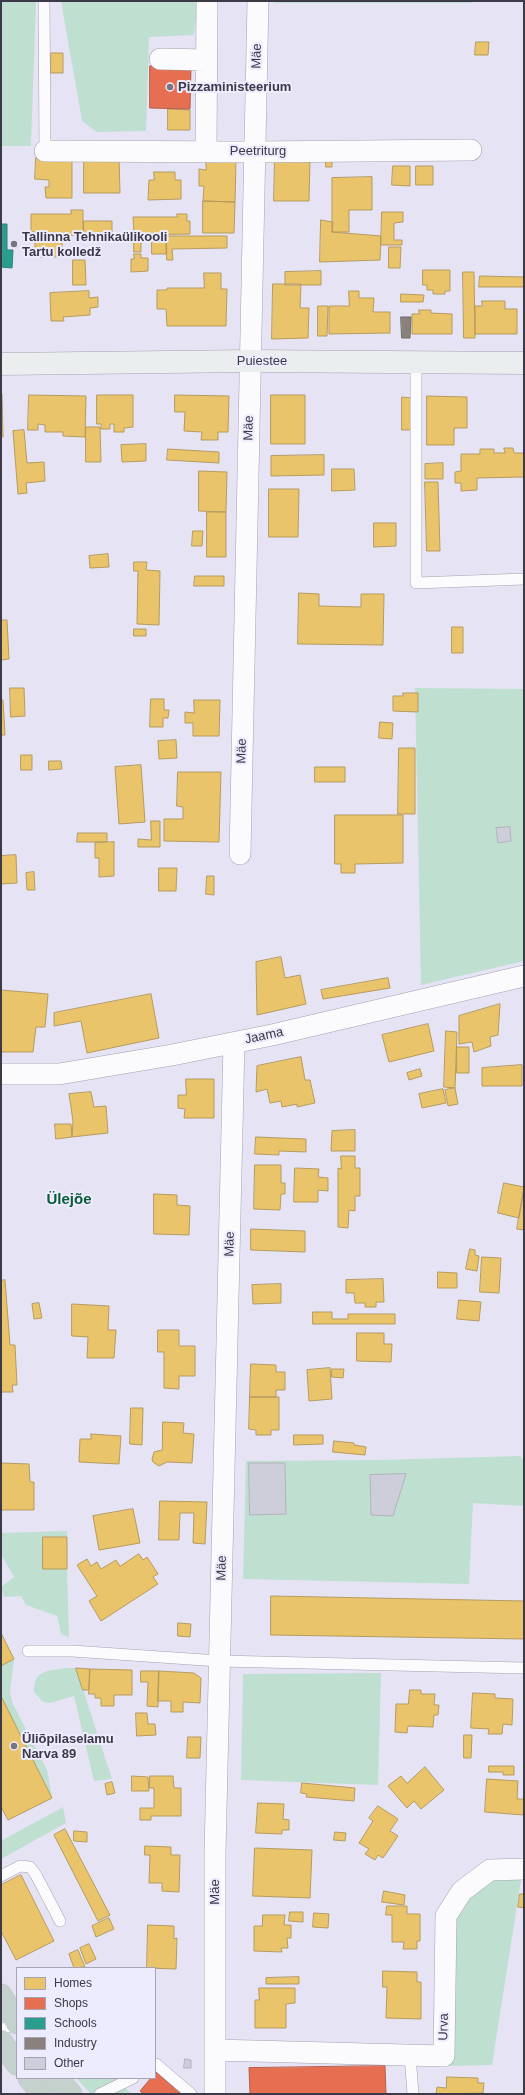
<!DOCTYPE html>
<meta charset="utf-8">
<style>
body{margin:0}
#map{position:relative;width:525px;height:2095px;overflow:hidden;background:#e5e3f4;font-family:Arial,sans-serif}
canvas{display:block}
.frame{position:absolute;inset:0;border:2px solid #3c3a46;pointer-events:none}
.legend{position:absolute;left:16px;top:1967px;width:140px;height:112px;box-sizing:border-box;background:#edebfe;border:1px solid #a6a4b4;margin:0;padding:5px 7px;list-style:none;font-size:12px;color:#3c3a46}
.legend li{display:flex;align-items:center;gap:8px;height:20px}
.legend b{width:20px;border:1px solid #a6a4b4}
</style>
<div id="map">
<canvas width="525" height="2095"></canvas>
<div class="frame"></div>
<ul class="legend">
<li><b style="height:11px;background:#e9c46a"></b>Homes</li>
<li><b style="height:11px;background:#e76f51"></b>Shops</li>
<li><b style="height:11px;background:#2a9d8f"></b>Schools</li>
<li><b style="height:11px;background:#8a817c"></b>Industry</li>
<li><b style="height:11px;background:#cecdda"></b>Other</li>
</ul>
</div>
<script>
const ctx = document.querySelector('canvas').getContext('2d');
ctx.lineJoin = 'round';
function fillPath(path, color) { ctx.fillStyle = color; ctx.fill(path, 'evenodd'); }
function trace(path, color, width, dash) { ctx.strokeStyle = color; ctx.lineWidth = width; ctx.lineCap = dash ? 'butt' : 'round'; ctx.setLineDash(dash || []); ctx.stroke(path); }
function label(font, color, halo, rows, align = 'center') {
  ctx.font = font + ' Arial,sans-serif'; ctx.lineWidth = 4; ctx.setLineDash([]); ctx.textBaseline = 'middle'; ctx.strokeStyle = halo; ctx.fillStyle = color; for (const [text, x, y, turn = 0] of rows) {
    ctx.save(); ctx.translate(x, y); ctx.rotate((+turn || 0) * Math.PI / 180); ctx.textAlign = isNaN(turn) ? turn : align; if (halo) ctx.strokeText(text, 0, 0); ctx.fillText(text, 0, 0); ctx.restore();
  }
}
fillPath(new Path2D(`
 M1,1h35l-5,145h-30z
 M61,1h137l-4,34 -45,2 -3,94 -49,1 -15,-11z
 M274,1h198v2h-198z
 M415,688l109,1v272l-103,24z
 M520,1456l4,5v45l-51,-3 -4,81 -226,-5 3,-118 133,-1z
 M67,1531v6h-24v32h24l2,68 -8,-3 -4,-18 -31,-11 -5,-9 -17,1 -3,-10 13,-10 -13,-23v-21z
 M14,1659l-4,32 2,11 35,68 5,27 -51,-101v-30z
 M66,1668h10l36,111 -18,2 -20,-85 -24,7 -7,-1 -9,-10c-1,-22 14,-21 32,-24z
 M381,1673l-3,112 -137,-5 2,-106z
 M63,1807l3,16 -65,36v-18z
 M523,1867l-31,198 -42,1 3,-173z
 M76,2078h38l18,16h-41z`), '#bfe0d1');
const homes = new Path2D(`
 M476,42h13l-1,13h-13z
 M51,53h12v20h-12z
 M168,109l22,1v20h-22z
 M326,156h6v11h-6z
 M84,157l35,1 1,35h-36z
 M36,158l36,1v39h-26l-1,-11h4v-7l-14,-1z
 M275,158h35l-1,43h-35z
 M206,159h30l-1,43 -32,-1 1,-15h-5v-17l7,1z
 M393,166h17v20l-18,-1z
 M416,166h17v19h-17z
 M154,172h21v8h6v19l-33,1 1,-20h5z
 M372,177v33h-23v22h-17v-54z
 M203,201l32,1 -1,31h-31z
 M71,210h12v25l-21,1v21h-27v-25h-4v-18h40z
 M382,212h21v10l-9,1v17h8v5h-21z
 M177,214h10v7h3v13l-56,1 -1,-18h44z
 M321,220l12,2 -1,10 49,4 -1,24 -60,2z
 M84,221h28v14h-28z
 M134,236h7v16h-7z
 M152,236h14v18h-14z
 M167,236h60v12l-55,1 1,11h-6z
 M389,247h12l-1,21h-11z
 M134,254h7v4h7v13l-17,1v-13h3z
 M73,260h12l1,25h-13z
 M423,270h27v21h-5v3h-12v-4h-6v-5h-4z
 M321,271v14h-36v-13z
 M463,272h11l1,66h-11z
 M204,273h17v16h6l-1,37h-59l-1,-17h-9v-19h10v-2h37z
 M480,276l44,1v10h-45z
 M273,284h28l-1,24h9l-1,30 -36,1z
 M89,291v7l9,-1v10l-8,1v7l-27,2 1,4h-13l-1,-28z
 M349,291h10v7h15l-1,14h17v21l-61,1v-28h20z
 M401,294l23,1 -1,7h-22z
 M482,301h23v8h12v25h-42v-28h7z
 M318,306h10l-1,30h-9z
 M419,310h12v3l21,1v20h-40v-20h7z
 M1,394h1l1,43h-2z
 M29,395l57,1 -1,41 -22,-1v-4h-18v-7l-7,-1v6h-10z
 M97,395h36v32l-9,1v4h-10v-8h-4v5h-9v-5h-4z
 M175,395l54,1 -1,36h-10v8h-17l1,-8 -18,-1 1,-19h-10z
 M271,395h34v49h-34z
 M427,396l40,1v31h-13v17h-27z
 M402,397l10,1v32h-10z
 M86,427h14l1,35h-15z
 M24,430l3,33 17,-1 1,19 -19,2 1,10 -9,1 -5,-63z
 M146,444v17l-24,1 -1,-17z
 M504,448h9l1,5h10v24l-47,1v12l-16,1v-8h-6v-11l6,-1v-17h19v-5h14v4h11z
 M168,449l51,3v11l-52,-3z
 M324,455v20l-53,1v-20z
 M443,463v16h-18v-15z
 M332,469h22l1,21 -23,1z
 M199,471l28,1 -1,40 -27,-1z
 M425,482h13l2,69h-13z
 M269,489h30l-1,48h-29z
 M207,512h19v45h-19z
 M374,523h22v23l-22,1z
 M193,531h10l-1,15h-10z
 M108,554l1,13 -19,1 -1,-12z
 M134,562h13l-1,8 14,1 -1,54 -22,-1 1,-53h-4z
 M195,576h29v10h-30z
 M299,593l20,1v12l42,1v-13h23l-1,51 -85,-1z
 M1,620h6l2,39 -8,1z
 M452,627h11v26h-11z
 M134,629h12v7h-12z
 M10,688h14l1,28 -14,1z
 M403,693h15v19l-25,-1v-15h10z
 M151,699h13v11h5l-1,8h-5v9h-13z
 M1,700h2l2,35h-4z
 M194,700h26l-1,36h-26v-13h-8v-11l9,1z
 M380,722l13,1 -1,16 -13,-1z
 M176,740l1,18 -18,1 -1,-18z
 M399,748h16v66h-17z
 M21,755h11v15h-11z
 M49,761h12l1,8 -13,1z
 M141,765l4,57 -26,2 -4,-57z
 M315,767h30v15h-30z
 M178,772h43l-2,70 -55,-1v-22h19v-12l-6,-1z
 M335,815h68v48l-48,1v9h-14v-9h-6z
 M151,821h9v26h-22v-8l13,1z
 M78,833h29v9h-30z
 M114,842v34l-15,1v-19h-4v-15z
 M16,855l1,28 -16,1v-28z
 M159,868h18l-1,23h-17z
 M34,872l1,18h-8l-1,-17z
 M207,876h7v19l-8,-1z
 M281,957l4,21 15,-3 6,29 -49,11 -1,-53z
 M388,978l2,10 -67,11 -2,-9z
 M1,990l47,4 -3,33h-9l-3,25h-32z
 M151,994l8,44 -72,15 -6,-32 -27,5v-13z
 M500,1004l-2,31 -8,2 1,9 -17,6 -2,-10 -13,2v-28z
 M428,1024l6,27 -45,11 -7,-27z
 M446,1031l11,1 -2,56 -11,-1z
 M457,1047h12v26h-12z
 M301,1057l4,23h5l5,23 -18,4v-3l-15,3 -1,-6 -11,2 -3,-14 -11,3 1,-26z
 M522,1065v21h-40v-18z
 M420,1069l2,7 -13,4 -2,-7z
 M186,1079h28v39h-30l1,-9 -7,-1v-13h8z
 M455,1088l3,16 -10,2 -3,-16z
 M443,1089l3,14 -24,5 -3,-14z
 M91,1092l3,15 12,-1 2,27 -36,4 1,-16 -4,-27z
 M55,1124h16l1,13 -16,2z
 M355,1130v21h-24l1,-20z
 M256,1137l50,2v13l-27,-1v4l-24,-1z
 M341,1156h14v12h5v28h-5v15l-6,-1 -1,18 -10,-1v-59l3,1z
 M255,1165h26v18h4v11h-4l-1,16 -26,-1z
 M295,1168l24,1 -1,8 10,1v13l-10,-1v12h-24z
 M504,1183l20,4 -5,31 -21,-5z
 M154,1194l23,1v10l13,1 -1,29 -35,-1z
 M523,1195l1,1v34l-7,-1z
 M251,1229l54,2v21l-54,-2z
 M470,1249l5,1v5l4,1 -2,15 -11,-2z
 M482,1257l19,1 -2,35 -19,-1z
 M438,1272l19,1v15h-19z
 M383,1279l1,23h-8v5h-11v-4h-10l-1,-10h-8v-13z
 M5,1280l5,65h5l2,40h-5l1,7h-12v-111z
 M281,1284v19l-28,1 -1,-19z
 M459,1300l22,2 -2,19 -22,-2z
 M39,1303l3,15 -8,1 -2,-15z
 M72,1304l37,2 -1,24h8l-2,28h-27l1,-21 -16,-1z
 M313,1312h19v7h16v-5h47v10h-82z
 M158,1330h21v16h16v30h-16v13l-15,-1v-36h-6z
 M357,1333h27v11h8l-1,18 -34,-1z
 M251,1364l25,1v7h9v18h-9v7h-26z
 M330,1368l2,31 -23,2 -2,-31z
 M332,1369h12l-1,9 -11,-1z
 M250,1397h29v33h-8v5h-15v-5l-7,-1z
 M131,1408h12l-1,37 -12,-1z
 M163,1422l21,1 -1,10 11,1 -2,29 -25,-1 -8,4 -6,-4 -1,-3 2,-7 8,-2z
 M91,1434l30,2 -2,28 -40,-2 1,-23h11z
 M294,1435h29v9l-29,1z
 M334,1441l20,2v2l12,2 -1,8 -32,-3z
 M1,1463l28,1 1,18h4v28h-33z
 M160,1501l47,1 -2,42 -12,-1 1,-30h-14l-1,27h-20z
 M133,1509l7,34 -41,7 -6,-34z
 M43,1537h24v32h-24z
 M139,1554l4,6 4,-3 11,17 -5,3 5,7 -57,37 -12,-20 8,-5 -20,-31 10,-6 4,7 6,-4 4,7 15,-9 4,6z
 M271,1596l253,5v38l-253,-4z
 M178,1623l13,1 -1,13 -12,-1z
 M1,1633l13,26 -13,7z
 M76,1668l14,1 -1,21h-6z
 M90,1669l42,1v25h-18v11h-13v-8h-6v-4h-6z
 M141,1671h18l-1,36 -11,-1 1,-24h-7z
 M159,1671l35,2 7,5 -1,25 -17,-1v10h-12v-11h-13z
 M410,1690h11v4h14l-1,11h5l-1,10h-4l-1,12 -25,-1 -1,7 -12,-1 1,-28h12z
 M473,1693l22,1v4l18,1 -1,26 -9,-1 -1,10h-14l1,-5 -18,-1z
 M1,1696l51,102 -44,22 -7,-13z
 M136,1713h11l1,11h7l1,11 -19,1z
 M464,1735h8l-1,23h-7z
 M188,1737h13l-1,21h-13z
 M489,1766h25v9h-11v-3h-14z
 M425,1767l19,23 -23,19 -7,-8 -7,7 -19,-22 13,-10 6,7z
 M132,1776l16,1 1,14h-17z
 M150,1776h23l1,12h7v28h-30v4h-11v-12h14v-20h-4z
 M487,1779l31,2 -1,18h7v16l-39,-3z
 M112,1782l3,11 -8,2 -2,-11z
 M302,1783l53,5 -1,13 -48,-4 1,-3 -6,-1z
 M258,1803l26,1 -1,15 6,1v10h-7v4l-26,-1z
 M378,1806l20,13 -8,12 8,5 -15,22 -5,-3 -3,5 -10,-6 4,-5 -10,-6 14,-22 -4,-3z
 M65,1829l45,86 -12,6 -44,-86z
 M74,1831l13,1v10l-13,-1z
 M335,1832l11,1 -1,8 -11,-1z
 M145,1846l26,1v8h9l-1,37 -17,-1v-8h-13l1,-28h-5z
 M255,1848l57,2 -2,48 -57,-2z
 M21,1875l33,66 -38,19 -15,-29v-46z
 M384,1891l21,4 -1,10 -22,-3z
 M520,1894h4v14l-6,-1z
 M387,1906h20v8h13v27h-3v8h-14l1,-7h-12v-27h-6z
 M290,1912h13v10l-14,-1z
 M314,1913l15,1 -1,14 -15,-1z
 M263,1915h22l-1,10h7v13h-4l1,10h-7l1,4 -28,-1v-25h8z
 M109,1918l5,11 -18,8 -4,-11z
 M148,1925l26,1v13l3,-1 -1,31 -29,-1z
 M89,1944l7,15 -10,5 -6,-16z
 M78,1950l7,17 -11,1 -5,-14z
 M383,1971l34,1v10h4v37l-35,-1 1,-31h-4z
 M299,1977v7h-33v-6z
 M259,1988h36v15l-9,1v24h-31v-28h4z
 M447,2077l31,1v5h6l-1,10 -47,1 1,-7 9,1z`);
fillPath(homes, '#e9c46a');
trace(homes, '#b59b5f', 1);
const shops = new Path2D(`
 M150,66h41l-1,43 -40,-1z
 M385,2066l1,28h-136l-1,-26z
 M156,2072l25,22h-37l-4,-3 11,-13h4z`);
fillPath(shops, '#e76f51');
trace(shops, '#b45f4e', 1);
const schools = new Path2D(`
 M1,224h6v26h6l-1,18 -11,-1z`);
fillPath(schools, '#2a9d8f');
trace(schools, '#2f7f79', 1);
const industry = new Path2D(`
 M401,317h10l-1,21h-8z`);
fillPath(industry, '#8a817c');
trace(industry, '#736c6c', 1);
const building = new Path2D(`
 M510,827l1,14 -13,2 -2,-15z
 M249,1463h36l1,51 -36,1z
 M406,1474l-13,42 -22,-1 -1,-40z
 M185,2059l6,1v8h-7z`);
fillPath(building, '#cecdda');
trace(building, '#b4b2bf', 1);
const lane = new Path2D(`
 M44,1l1,150
 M416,362v221l108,-4
 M28,1651h44l147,10 305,7
 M1,1876l19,-10 10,1 6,8 24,46
 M1,2031l15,-10
 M410,2055l3,39
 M155,2065l1,-1 35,30
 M100,2094l33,-16`);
const street = new Path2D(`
 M160,59l46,1
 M45,151l210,1 216,-2
 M206,151l1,-150
 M240,854l18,-853
 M1,1074h58l113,-19 100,-20 252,-59
 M215,2050l229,6 2,-140 16,-25 28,-21 34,-1
 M215,2094v-241l19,-810`);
const secondary = new Path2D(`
 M1,364l249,-3 274,2`);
const highway = new Path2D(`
 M1,1995l16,28
 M1,2041l16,23
 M29,2078l13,16
 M57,2078l14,16`);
trace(lane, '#a4a2af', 12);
trace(street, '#a4a2af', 22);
trace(secondary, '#a4a2af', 23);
trace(highway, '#c3c2cb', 23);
trace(lane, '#fbfbfd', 11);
trace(street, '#fbfbfd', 21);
trace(secondary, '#ebeeef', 22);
trace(highway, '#c5d1cd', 22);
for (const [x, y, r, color] of [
 [170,87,4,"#777583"],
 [14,244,4,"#777583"],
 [14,1746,4,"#777583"]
]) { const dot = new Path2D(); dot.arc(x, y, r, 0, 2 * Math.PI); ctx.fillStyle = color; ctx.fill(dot); trace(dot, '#edebfe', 1.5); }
label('13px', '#3c3a46', '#edebfe', [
 ["Mäe",257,56,-89],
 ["Peetriturg",258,151],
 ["Puiestee",262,361],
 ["Mäe",249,428,-89],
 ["Mäe",242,751,-89],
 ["Jaama",264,1036,-12],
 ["Mäe",230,1244,-89],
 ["Mäe",222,1568,-89],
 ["Mäe",215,1892,-90],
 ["Urva",444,2027,-89]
]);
label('bold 13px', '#3c3a46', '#edebfe', [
 ["Pizzaministeerium",178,87],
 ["Tallinna Tehnikaülikooli",22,237],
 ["Tartu kolledž",22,252],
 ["Üliõpilaselamu",22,1739],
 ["Narva 89",22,1754]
], 'left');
label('bold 15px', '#085d34', '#edebfe', [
 ["Ülejõe",69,1200]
]);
</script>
